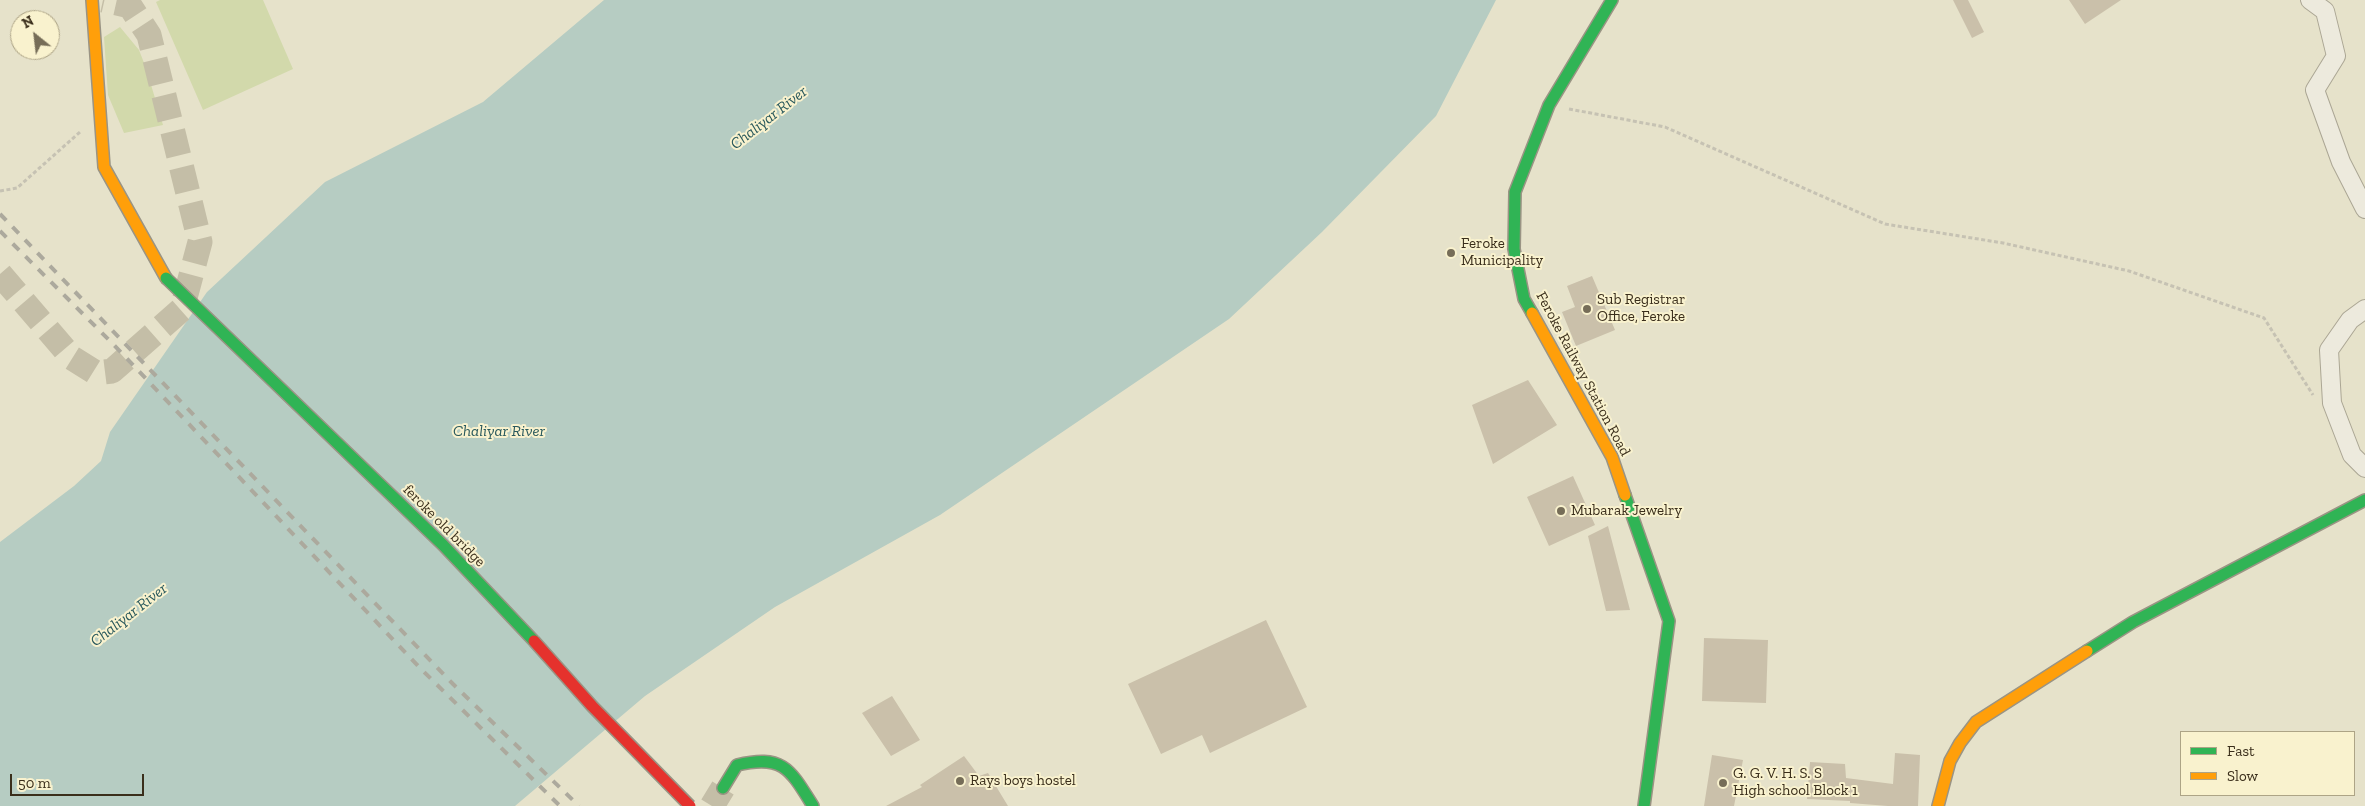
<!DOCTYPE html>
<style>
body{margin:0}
#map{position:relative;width:2365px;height:806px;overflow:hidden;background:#e6e2ca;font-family:"Zilla Slab",serif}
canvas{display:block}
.legend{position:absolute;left:2180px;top:731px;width:175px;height:65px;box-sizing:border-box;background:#f9f2ce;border:1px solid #ada486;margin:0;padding:6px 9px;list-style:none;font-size:15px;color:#3a2e1b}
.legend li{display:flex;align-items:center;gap:10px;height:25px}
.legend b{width:25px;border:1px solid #ada486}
.north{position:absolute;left:10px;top:10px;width:50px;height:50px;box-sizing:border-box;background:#f9f2ce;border:1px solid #ada486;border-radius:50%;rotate:331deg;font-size:14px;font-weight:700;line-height:20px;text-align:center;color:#3a2e1b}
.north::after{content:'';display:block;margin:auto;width:18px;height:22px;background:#766d58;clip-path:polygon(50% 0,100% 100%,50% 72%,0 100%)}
.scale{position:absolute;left:10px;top:774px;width:134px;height:22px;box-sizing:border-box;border:2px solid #3a2e1b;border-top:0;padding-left:6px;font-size:15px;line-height:18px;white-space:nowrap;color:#3a2e1b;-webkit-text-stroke:4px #f9f2ce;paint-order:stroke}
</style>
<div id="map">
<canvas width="2365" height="806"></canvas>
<ul class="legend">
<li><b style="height:6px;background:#30b455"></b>Fast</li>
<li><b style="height:6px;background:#ff9f0a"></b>Slow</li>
</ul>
<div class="north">N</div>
<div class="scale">50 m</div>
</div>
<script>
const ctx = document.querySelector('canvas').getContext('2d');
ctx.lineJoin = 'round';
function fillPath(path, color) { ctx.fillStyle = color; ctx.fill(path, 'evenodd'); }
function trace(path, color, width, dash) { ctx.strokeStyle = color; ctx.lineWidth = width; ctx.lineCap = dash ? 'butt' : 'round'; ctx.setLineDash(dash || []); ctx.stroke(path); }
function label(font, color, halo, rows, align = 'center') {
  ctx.font = font + ' "Zilla Slab",serif'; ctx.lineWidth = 4; ctx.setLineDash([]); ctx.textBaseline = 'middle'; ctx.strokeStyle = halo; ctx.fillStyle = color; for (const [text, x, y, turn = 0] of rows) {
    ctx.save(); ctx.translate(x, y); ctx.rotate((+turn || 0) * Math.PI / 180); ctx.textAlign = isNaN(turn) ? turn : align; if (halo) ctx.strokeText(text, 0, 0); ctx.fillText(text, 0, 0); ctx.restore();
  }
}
fillPath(new Path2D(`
 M160,0h103l30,69 -90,41 -47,-108z
 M120,27l19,23 7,18 17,57 -39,8 -16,-38 -4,-58z`), '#d2d9ab');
fillPath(new Path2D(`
 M604,0h892l-60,116 -114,116 -93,87 -289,196 -165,92 -130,89 -130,110h-515v-264l74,-56 27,-25 9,-29 97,-140 118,-110 158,-80z`), '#b6ccc2');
fillPath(new Path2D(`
 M1953,0h15l16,32 -12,6z
 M2069,0h52l-36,24z
 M1592,276l23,54 -39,16 -14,-34 13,-5 -8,-21z
 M1528,380l29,45 -64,39 -21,-59z
 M1573,476l22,49 -46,21 -22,-49z
 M1608,526l22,84 -24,1 -18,-75z
 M1266,620l41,87 -97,46 -8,-18 -41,19 -33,-70z
 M1704,638l64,2 -2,63 -64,-2z
 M892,696l28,44 -29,16 -29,-43z
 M1895,753l25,2 -2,51h-30l-38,-3v-2l-43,-2 3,-37 35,2 1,14 47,6z
 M1712,755l31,5 -9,46h-30z
 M964,756l15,20 9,-3 20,33h-122l36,-19 -2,-2z`), '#cac0aa');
trace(new Path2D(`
 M0,274l72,84 24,15 16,-2 70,-62 18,-67 -51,-207 -19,-29 -27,-6
 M712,806l11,-18`), '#c4bea7', 25, [25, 12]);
const street = new Path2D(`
 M2310,0l15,11 11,45 -21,34 26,72 24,47
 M2365,309l-15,11 -21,30 3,53 20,52 13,13`);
const fast = new Path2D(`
 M1532,313l-8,-14 -10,-50 1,-57 34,-87 63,-105
 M1625,495l44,126 -25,185
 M2087,651l46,-29 232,-122
 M723,788l14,-23c46,-11 53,4 76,41`);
const slow = new Path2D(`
 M92,0l12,167 62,111
 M1532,313l80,144 13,38
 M1938,806l12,-45 10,-18 16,-21 111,-71`);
trace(street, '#aba694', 20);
trace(fast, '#9a9484', 14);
trace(slow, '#9a9484', 14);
trace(new Path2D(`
 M1569,109l96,18 220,97 118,19 126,28 135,47 49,77
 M0,191l17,-3 63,-56`), '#c6c2b3', 3, [4, 2.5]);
trace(street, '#edeadd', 18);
trace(fast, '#30b455', 11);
trace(slow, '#ff9f0a', 11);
trace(new Path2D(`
 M0,214l453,470 126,122
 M0,231l114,114 305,322 141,139`), '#aca99d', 4, [9, 9]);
const fastBridge = new Path2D(`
 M166,278l277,267 91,96`);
const jamBridge = new Path2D(`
 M534,641l58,65 98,100`);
trace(fastBridge, '#9a9484', 14, []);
trace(jamBridge, '#9a9484', 14, []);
trace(fastBridge, '#30b455', 11);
trace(jamBridge, '#e5322d', 11);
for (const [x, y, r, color] of [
 [1451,253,5,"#766d58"],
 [1587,309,5,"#766d58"],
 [1561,511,5,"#766d58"],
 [960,781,5,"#766d58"],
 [1723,783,5,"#766d58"]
]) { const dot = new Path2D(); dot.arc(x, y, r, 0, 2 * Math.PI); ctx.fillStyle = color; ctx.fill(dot); trace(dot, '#f9f2ce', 2); }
label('15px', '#3a2e1b', '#f9f2ce', [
 ["Feroke",1461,244],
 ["Municipality",1461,261],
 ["Sub Registrar",1597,300],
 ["Office, Feroke",1597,317],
 ["Mubarak Jewelry",1571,511],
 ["G. G. V. H. S. S",1733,774],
 ["High school Block 1",1733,791],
 ["Rays boys hostel",970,781]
], 'left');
label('15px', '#3a2e1b', '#f9f2ce', [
 ["Feroke Railway Station Road",1583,374,62],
 ["feroke old bridge",444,526,45]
]);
label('italic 16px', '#28585c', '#f9f2ce', [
 ["Chaliyar River",769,118,-38],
 ["Chaliyar River",499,431],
 ["Chaliyar River",129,615,-38]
]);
</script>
